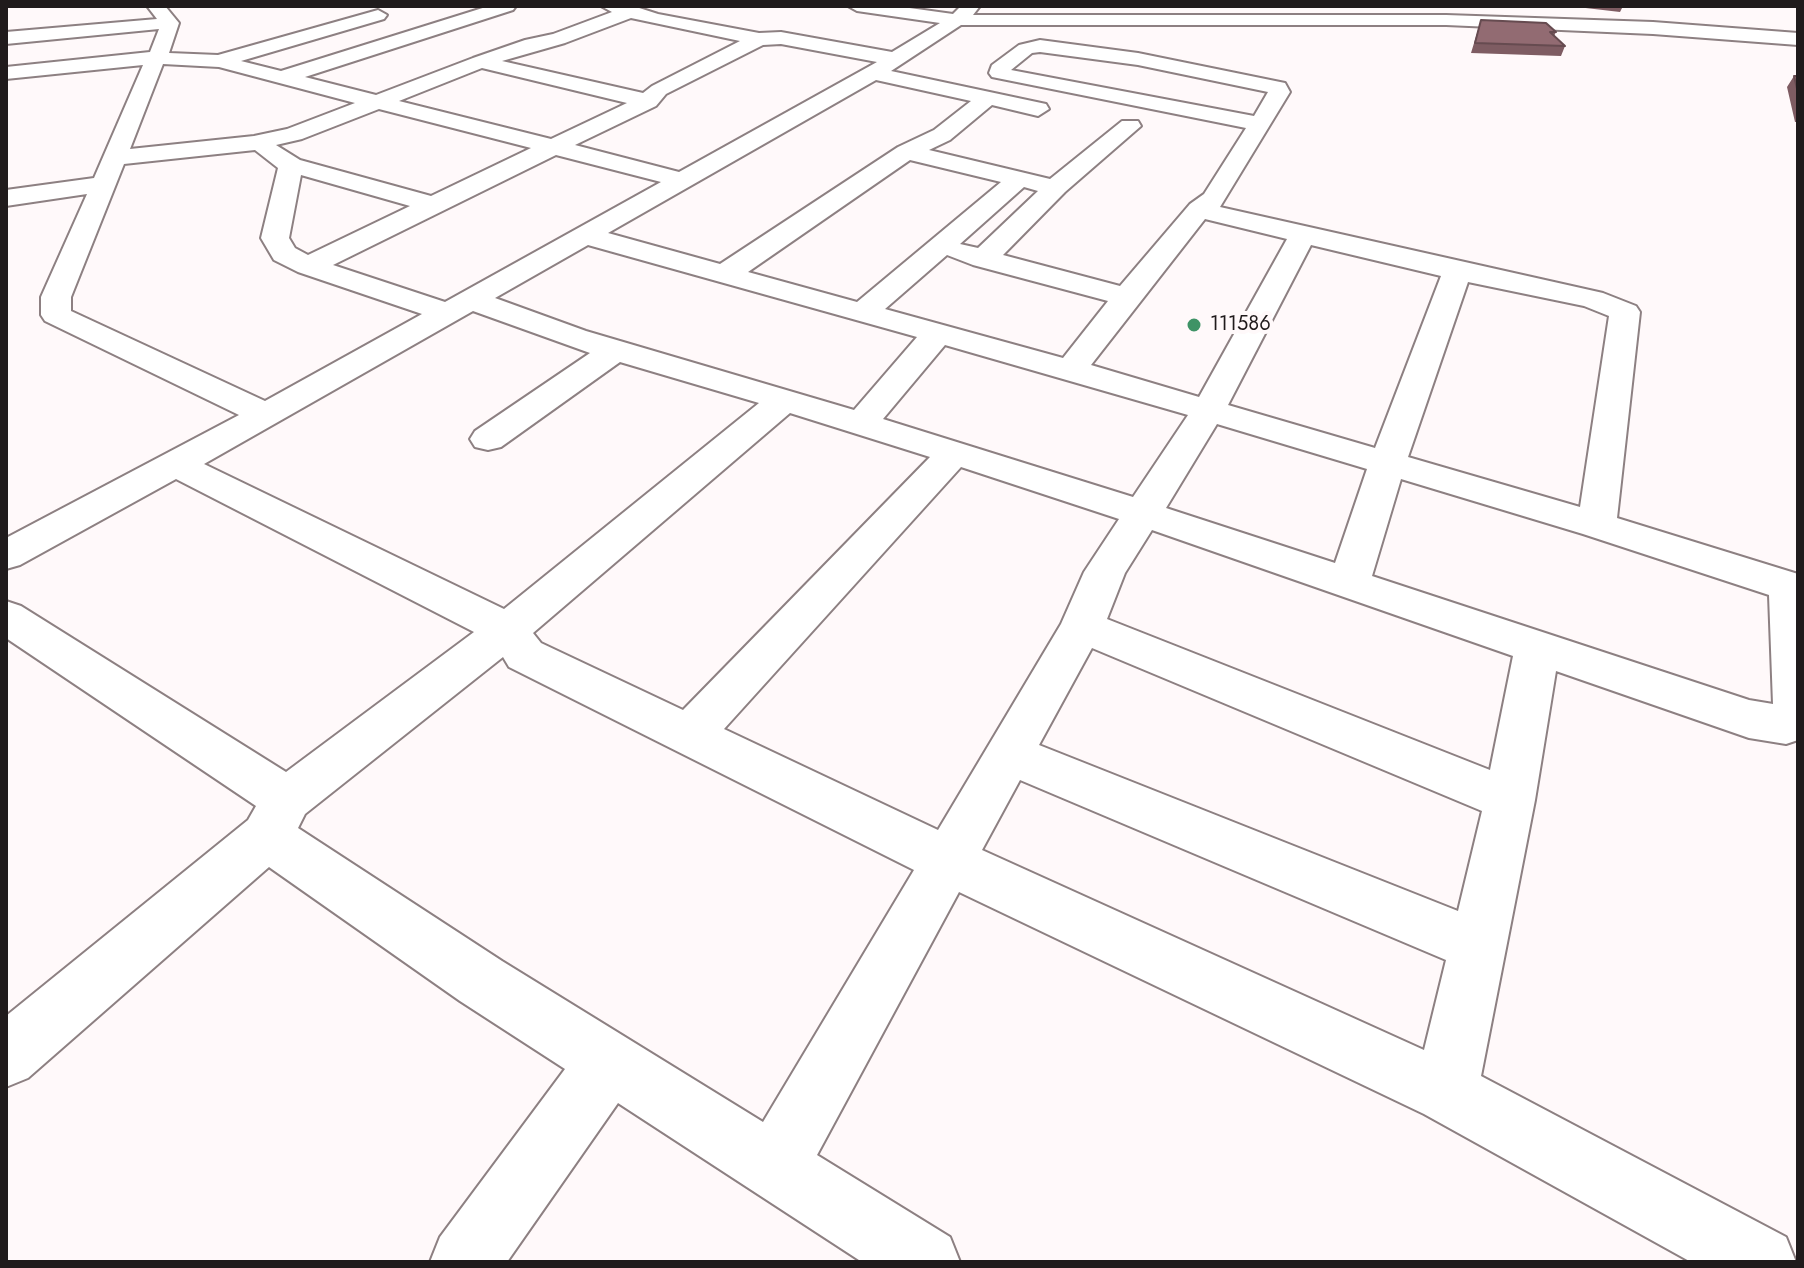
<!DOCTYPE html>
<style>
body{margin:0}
#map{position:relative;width:1804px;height:1268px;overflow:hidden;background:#fff9fa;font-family:Jost,sans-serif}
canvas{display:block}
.frame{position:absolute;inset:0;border:8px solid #201b1c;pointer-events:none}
</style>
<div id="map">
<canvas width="1804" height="1268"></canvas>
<div class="frame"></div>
</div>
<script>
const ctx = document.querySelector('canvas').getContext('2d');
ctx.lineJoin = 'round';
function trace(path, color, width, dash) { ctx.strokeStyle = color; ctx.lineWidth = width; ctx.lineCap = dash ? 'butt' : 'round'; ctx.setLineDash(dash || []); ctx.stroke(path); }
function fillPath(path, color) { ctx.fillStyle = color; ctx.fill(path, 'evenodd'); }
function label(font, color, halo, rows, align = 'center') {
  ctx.font = font + ' Jost,sans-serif'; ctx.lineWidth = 8; ctx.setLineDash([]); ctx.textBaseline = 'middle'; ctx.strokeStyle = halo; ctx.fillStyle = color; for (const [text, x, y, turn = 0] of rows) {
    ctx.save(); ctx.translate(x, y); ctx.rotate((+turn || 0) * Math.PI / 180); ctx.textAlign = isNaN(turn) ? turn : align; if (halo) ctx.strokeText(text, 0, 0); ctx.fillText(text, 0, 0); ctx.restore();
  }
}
const minor = new Path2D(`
 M147,6h18l14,17 -10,30 49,2 160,-45 9,5 -3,4 -143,42 40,10 208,-65h27l-3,4 -208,67 71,18 97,-37 52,-18 28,-6 59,-22 -11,-6h32l25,8 101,19 22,-1 111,20 48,-29 -83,-12 -9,-5h47l58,8 8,-8h19l-7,9h473l207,7 145,11v12l-145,-11 -207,-9h-485l-70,46 155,33 3,5 -11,7 -46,-11 -42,35 -21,10 121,29 72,-58h16l3,5 -76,66 -62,63 117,31 70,-82 14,-10 42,-66 -254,-51 -3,-4 3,-8 27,-20 21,-5 98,13 147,30 5,9 -70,115 383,86 33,13 4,6 -23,206 181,56v166l-12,4 -37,-6 -193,-67 -21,129 -54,276 305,161 10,25h-105l-267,-148 -465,-222 -142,263 133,82 10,25h-98l-244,-159 -111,159h-77l10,-25 125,-168 -105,-68 -191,-134 -241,211 -22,9v-71l242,-196 8,-14 -250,-168v-37l15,5 265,166 188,-140 -298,-153 -156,86 -14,4v-31l233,-123 -194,-94 -4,-6v-18l46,-103 -81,12v-16l88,-12 49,-113 -137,14v-12l144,-15 9,-23 -153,15v-12l151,-13zM631,18l109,23 -88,45 -9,7 -141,-32 63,-18zM781,44l96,18 -198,110 -104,-27 81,-39 10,-12 97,-49zM1040,52l98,13 130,27 -14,24 -243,-46 21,-17zM163,64l56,3 136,36 -68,26 -33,7 -124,13zM482,68l145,35 -76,36 -152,-38zM876,80l95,21 -37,29 -36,17 -178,117 -112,-31zM379,109l152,39 -100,48 -131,-36 -24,-15 26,-6zM255,150l23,18 -17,70 13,22 24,12 124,42 -157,87 -194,-90v-14l53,-133zM556,155l105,27 -216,120 -112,-37zM910,160l91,22 -144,120 -109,-30zM301,175l109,31 -102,49 -13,-7 -6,-10zM1024,187l14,4 -60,57 -18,-4zM1205,219l82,20 -88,158 -108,-32zM588,245l329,92 -63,73 -268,-79 -91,-33zM1311,245l130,31 -66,172 -147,-43zM947,255l26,10 135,36 -45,57 -178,-49zM1468,282l116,24 25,10 -29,191 -172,-50zM473,311l117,42 -115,78 -5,8 5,8 13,3 13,-3 119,-85 139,41 -255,206 -300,-145zM945,345l243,70 -55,82 -250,-78zM790,413l140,44 -247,253 -142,-67 -8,-10zM1217,424l150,45 -32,94 -169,-55zM961,467l158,52 -35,53 -23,52 -123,206 -214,-101zM1401,479l182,55 186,61 4,109 -24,-4 -377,-124zM1152,530l361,126 -23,114 -383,-151 18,-46zM1092,648l390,163 -24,100 -419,-166zM503,657l6,10 405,203 -151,252 -261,-161 -204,-133 7,-14zM1020,780l426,180 -22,90 -442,-200z`);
trace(minor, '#8d8082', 4);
fillPath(minor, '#fff');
fillPath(new Path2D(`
 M1577,6h46l-3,6 -43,-5z
 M1481,20l75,12 -2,4 11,10 -4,10 -90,-3z
 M1794,76h4v46h-3l-8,-35z`), '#7e5c62');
const building = new Path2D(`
 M1481,20l65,3 10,9h-6l15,14 -90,-3z
 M1794,76h4v17z`);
fillPath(building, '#926b72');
trace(building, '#664b50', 2);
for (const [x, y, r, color] of [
 [1194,325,8,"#3f9366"]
]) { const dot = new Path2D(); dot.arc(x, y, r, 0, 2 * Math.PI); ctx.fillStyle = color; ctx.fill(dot); trace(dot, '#fff9fa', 3); }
label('20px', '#201b1c', '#fff9fa', [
 ["111586",1210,325]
], 'left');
</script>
